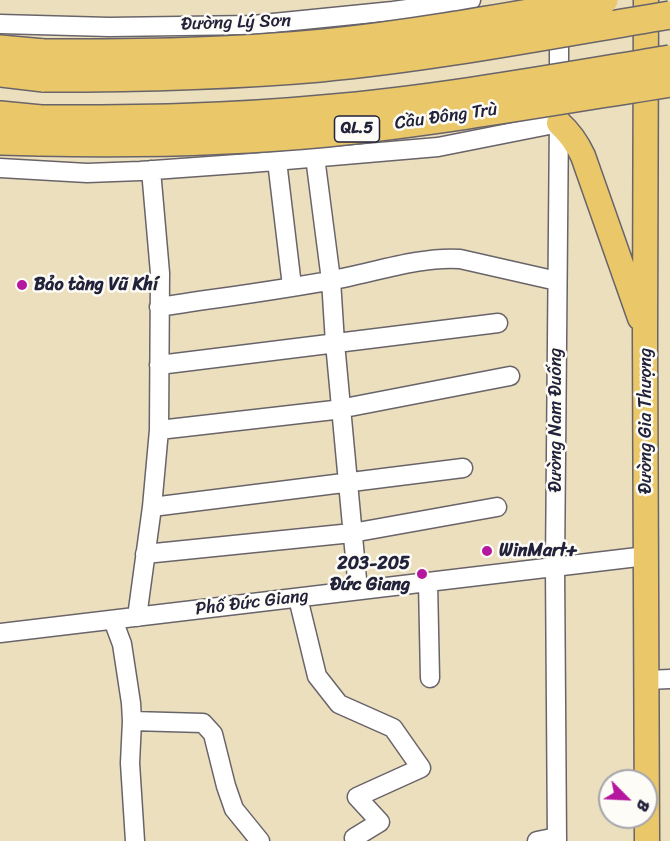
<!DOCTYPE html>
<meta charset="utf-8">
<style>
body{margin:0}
#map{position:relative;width:670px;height:841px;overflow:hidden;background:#ecdfbe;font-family:Sriracha,sans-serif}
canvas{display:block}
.north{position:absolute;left:598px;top:769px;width:60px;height:60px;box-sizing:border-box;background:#fdfcf7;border:2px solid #a5a5ac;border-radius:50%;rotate:114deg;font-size:16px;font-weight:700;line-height:24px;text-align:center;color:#22223b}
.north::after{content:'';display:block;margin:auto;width:21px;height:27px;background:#b5179e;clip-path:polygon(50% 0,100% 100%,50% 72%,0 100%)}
</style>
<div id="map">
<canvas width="670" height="841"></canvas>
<div class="north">B</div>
</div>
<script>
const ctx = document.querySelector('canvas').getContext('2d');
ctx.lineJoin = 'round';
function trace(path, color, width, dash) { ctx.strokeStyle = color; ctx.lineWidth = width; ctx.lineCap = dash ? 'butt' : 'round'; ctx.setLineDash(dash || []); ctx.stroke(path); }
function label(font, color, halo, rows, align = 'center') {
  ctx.font = font + ' Sriracha,sans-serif'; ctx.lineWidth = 5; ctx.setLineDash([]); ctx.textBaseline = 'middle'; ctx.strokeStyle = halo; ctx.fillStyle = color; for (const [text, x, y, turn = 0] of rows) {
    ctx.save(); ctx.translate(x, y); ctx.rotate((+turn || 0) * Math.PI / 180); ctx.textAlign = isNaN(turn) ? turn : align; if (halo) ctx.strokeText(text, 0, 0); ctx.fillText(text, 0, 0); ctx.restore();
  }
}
const minor = new Path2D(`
 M0,24l109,3 144,-2 140,-14 78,-11
 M559,86v-62
 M315,157l16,123 4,63 23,247
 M277,161l15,125
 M0,168l87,5 53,-2 111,-8 187,-16 121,-24
 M159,307c58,-9 116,-16 174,-27 39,-7 88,-24 127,-21l97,22
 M159,365l339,-42
 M159,430l175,-20 176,-34
 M152,507l311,-39
 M145,554l207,-21 145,-26
 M428,582l2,96
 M298,598l19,78 22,28 54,24 28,40 -64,29 23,25 -26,16 2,3
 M137,617l15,-110 7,-77 1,-157 -9,-103
 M113,620l9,24 9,59 1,18 -2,42 5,78
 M0,633l646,-77
 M647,680l23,-1
 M132,721l71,2 10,11 13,52 8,23 26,32
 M537,841l20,-4
 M557,841l-2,-274 4,-450`);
const major = new Path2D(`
 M646,0l-1,335 2,506
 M559,123c11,10 18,20 24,33l57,162`);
const highway = new Path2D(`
 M0,49l44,4
 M0,73l44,5
 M0,115l41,4
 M0,141l40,1`);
trace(minor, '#696469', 21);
trace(major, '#696469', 27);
trace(highway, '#696469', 30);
trace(minor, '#fff', 18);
trace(major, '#eac769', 24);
trace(highway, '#eac769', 27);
const highwayBridge = new Path2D(`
 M44,53c94,0 188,-1 281,-10 94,-10 186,-27 279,-43
 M44,78c93,0 184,-2 276,-10 118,-11 234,-34 350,-53
 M41,119c95,0 188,-1 282,-10 117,-10 232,-31 347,-50
 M40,142c96,2 192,0 287,-9 115,-12 229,-32 343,-50`);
trace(highwayBridge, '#696469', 30, []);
trace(highwayBridge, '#eac769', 27);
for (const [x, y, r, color] of [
 [22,285,6,"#b5179e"],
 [487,551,6,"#b5179e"],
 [422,574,6,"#b5179e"]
]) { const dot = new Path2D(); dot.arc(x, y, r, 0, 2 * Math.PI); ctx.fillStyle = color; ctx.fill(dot); trace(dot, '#fdfcf7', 2); }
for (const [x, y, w] of [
 [357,129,45]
]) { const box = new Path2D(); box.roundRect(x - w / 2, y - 13, w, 26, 4.5); ctx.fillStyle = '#fdfcf7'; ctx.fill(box); trace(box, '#22223b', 1.5); }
label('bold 16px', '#22223b', null, [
 ["QL.5",357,129]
]);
label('18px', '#22223b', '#fdfcf7', [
 ["Đường Lý Sơn",236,23,-2],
 ["Cầu Đông Trù",446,117,-8],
 ["Đường Nam Đuống",556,420,-90],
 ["Đường Gia Thượng",646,421,-90],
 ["Phố Đức Giang",252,603,-7]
]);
label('bold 18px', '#22223b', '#fdfcf7', [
 ["Bảo tàng Vũ Khí",34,285],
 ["WinMart+",499,551],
 ["203-205",410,564,"right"],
 ["Đức Giang",410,585,"right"]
], 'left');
</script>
